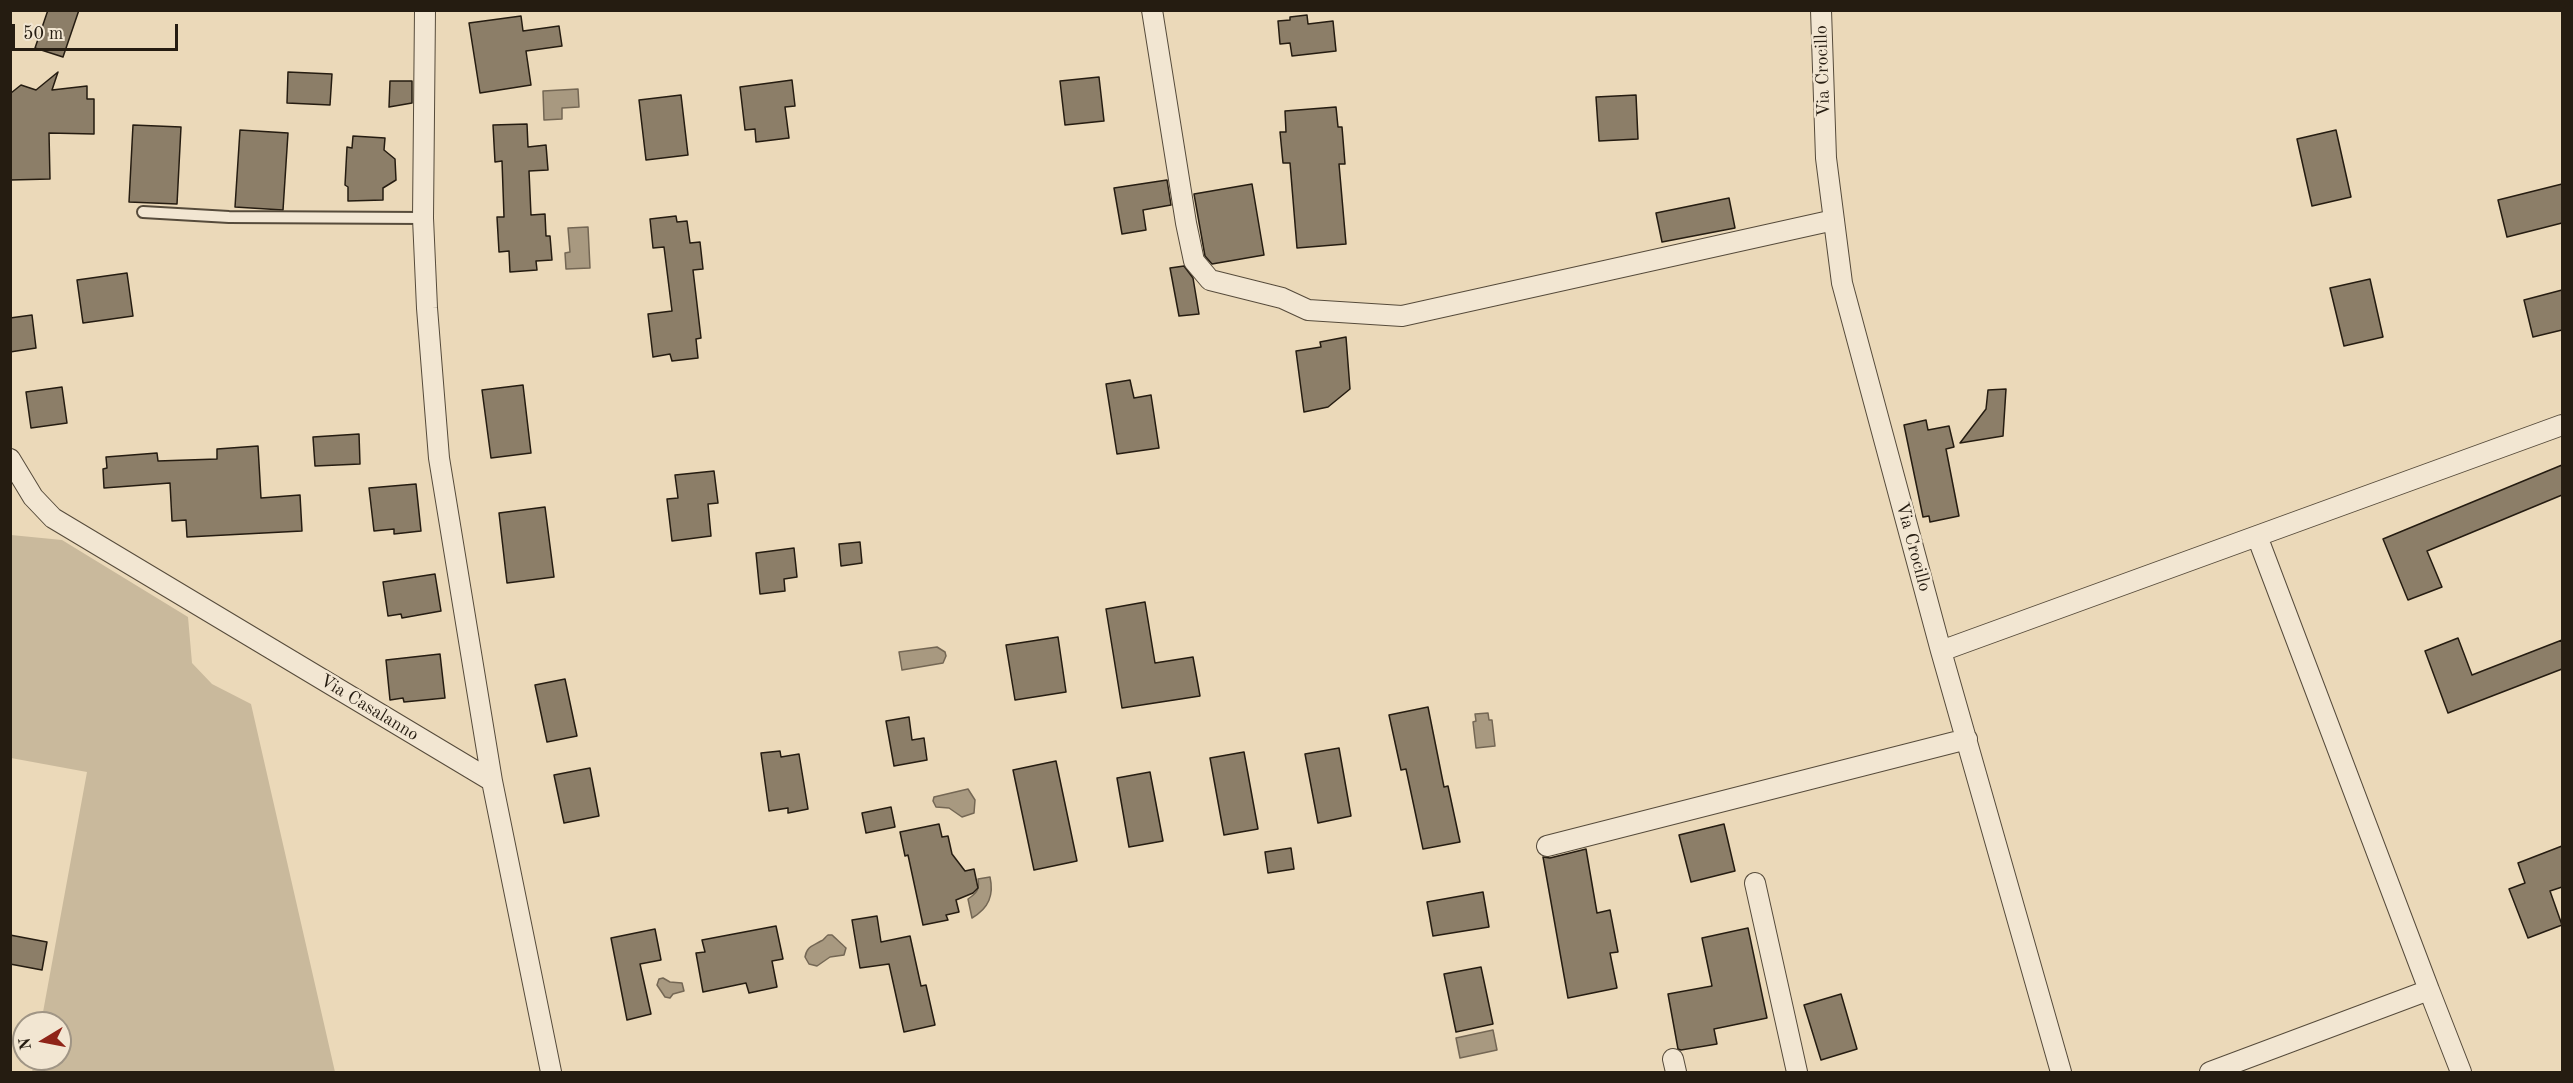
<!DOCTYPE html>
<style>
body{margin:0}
#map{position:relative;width:2573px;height:1083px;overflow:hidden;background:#ebd9b9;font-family:"Old Standard TT",serif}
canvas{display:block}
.frame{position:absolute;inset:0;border:12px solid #251c11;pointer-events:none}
.north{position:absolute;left:12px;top:1011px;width:60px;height:60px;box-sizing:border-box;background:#f2e6d2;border:2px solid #a09585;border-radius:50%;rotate:260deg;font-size:16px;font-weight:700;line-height:24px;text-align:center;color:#251c11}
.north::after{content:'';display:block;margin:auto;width:21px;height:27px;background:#8f2418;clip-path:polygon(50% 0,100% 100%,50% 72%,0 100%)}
.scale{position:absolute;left:12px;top:24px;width:166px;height:27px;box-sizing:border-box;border:3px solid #251c11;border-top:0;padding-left:8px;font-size:18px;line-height:21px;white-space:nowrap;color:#251c11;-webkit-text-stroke:4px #f2e6d2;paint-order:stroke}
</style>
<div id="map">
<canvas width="2573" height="1083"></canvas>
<div class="frame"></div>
<div class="north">N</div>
<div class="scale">50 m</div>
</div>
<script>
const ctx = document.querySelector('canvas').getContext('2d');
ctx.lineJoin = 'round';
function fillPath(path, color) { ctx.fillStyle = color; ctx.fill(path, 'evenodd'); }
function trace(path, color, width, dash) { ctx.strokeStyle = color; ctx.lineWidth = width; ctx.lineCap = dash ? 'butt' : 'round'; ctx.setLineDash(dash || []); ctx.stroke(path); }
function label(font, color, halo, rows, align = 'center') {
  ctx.font = font + ' "Old Standard TT",serif'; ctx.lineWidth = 5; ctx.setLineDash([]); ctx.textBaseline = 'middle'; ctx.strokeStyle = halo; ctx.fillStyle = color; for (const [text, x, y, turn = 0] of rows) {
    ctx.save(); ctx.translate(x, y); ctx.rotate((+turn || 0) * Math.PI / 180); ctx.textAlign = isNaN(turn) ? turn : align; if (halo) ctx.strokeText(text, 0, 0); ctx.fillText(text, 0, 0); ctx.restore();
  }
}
fillPath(new Path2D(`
 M11,535l51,5 126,77 4,46 20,21 39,20 84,368h-303l3,-13h25v-36h-19l46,-251 -76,-14z`), '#c9b99c');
const water = new Path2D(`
 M578,89l1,18 -17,1v11l-18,1 -1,-29z
 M588,227l2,41 -24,1 -1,-16 5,-1 -2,-24z
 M937,647l8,5 1,4 -3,7 -41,7 -3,-18z
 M1488,713l1,7h3l3,26 -19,2 -3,-26 3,-1 -1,-7z
 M968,789l7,11 -1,13 -12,4 -13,-9 -13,-1 -3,-6 1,-4z
 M990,877c4,18 -1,31 -18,41l-4,-19c9,-6 12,-10 10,-20z
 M828,935h4c1,1 13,12 14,13l-2,7 -14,2 -13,9 -8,-2 -4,-7c2,-11 8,-11 16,-16 3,-1 4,-4 7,-6z
 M663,978l7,4 12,1 2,8 -11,3 -3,4 -5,-1 -8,-12 2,-6z
 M1493,1030l4,20 -37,8 -4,-20z`);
fillPath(water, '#a89980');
trace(water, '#746754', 1.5);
const building = new Path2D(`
 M48,10h31l-16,47 -28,-9z
 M1307,15l1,9 25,-3 3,30 -44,5 -2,-13 -10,1 -2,-23 12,-1v-3z
 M521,16l2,15 36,-5 3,20 -36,5 5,34 -51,8 -11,-70z
 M58,72l-6,18 35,-4v13h7v35l-45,-1 1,46 -40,1 1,-87 10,-8 15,5z
 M288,72l44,2 -2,31 -43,-2z
 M1099,77l5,44 -39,4 -5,-44z
 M792,80l3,26 -10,1 4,31 -33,4 -1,-13 -10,1 -5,-43z
 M390,81h22v22l-23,4z
 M681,95l7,60 -42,5 -7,-60z
 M1636,95l2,44 -39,2 -3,-44z
 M1336,107l2,20h4l3,37h-6l7,80 -49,4 -7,-85h-7l-3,-31h6l-1,-21z
 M527,124l1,23 18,-2 2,25 -19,1 2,44 14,-1 1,22h4l2,24 -16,1 1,9 -27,2 -1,-21 -10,1 -2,-35h7l-2,-56 -7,1 -2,-37z
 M133,125l48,2 -4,77 -48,-2z
 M240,130l48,3 -5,77 -48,-3z
 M2336,130l15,67 -39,9 -15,-67z
 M353,136l32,2 -1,12 11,9 1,21 -13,8v12l-35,1v-14l-3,-2 2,-38 5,1z
 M1167,180l4,25 -28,5 3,20 -24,4 -8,-46z
 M1252,184l12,71 -52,9 -7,-8 -11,-62z
 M2562,184v39l-55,14 -9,-37z
 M1729,198l6,30 -73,14 -6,-29z
 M676,216l1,6 10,-1 3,22 10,-1 3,27 -10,1 8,68 -5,1 2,19 -26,3 -2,-7 -17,3 -5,-43 24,-3 -8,-64 -11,1 -3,-29z
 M1184,266l9,12 6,36 -20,2 -9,-48z
 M127,273l6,43 -50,7 -6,-43z
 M2370,279l13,58 -39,9 -14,-58z
 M2562,290v40l-29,7 -9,-37z
 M32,315l4,33 -26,4v-34z
 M1346,337l4,52 -22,18 -24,5 -8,-61 25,-4 -1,-5z
 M1130,380l4,18 17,-3 8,53 -42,6 -11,-70z
 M523,385l8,68 -40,5 -9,-68z
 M62,387l5,36 -36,5 -5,-36z
 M2006,389l-3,47 -43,7 26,-34 2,-19z
 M1926,420l2,10 21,-4 5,21 -8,2 13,67 -29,6 -1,-6 -6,1 -19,-92z
 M359,434l1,30 -45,2 -2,-29z
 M258,446l3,52 39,-3 2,36 -115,6 -1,-17 -14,1 -2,-38 -66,5 -1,-19 4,-1 -1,-11 51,-4 1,8 59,-2v-10z
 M2562,465v30l-135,56 15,36 -34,13 -25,-61z
 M714,471l4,32 -10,1 3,32 -39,5 -5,-42 11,-1 -3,-23z
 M416,484l5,47 -27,3v-5l-20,2 -5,-43z
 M545,507l9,70 -47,6 -8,-70z
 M860,542l2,21 -21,3 -2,-22z
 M794,548l3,29 -13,2 1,12 -25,3 -4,-41z
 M435,574l6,37 -39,7 -1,-4 -13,2 -5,-34z
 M1145,602l10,61 38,-6 7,39 -78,12 -16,-99z
 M1058,637l8,55 -51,8 -9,-55z
 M2458,638l14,37 90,-35v29l-114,44 -23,-62z
 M440,654l5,44 -41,4 -1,-4 -13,2 -4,-40z
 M565,679l12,57 -30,6 -12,-57z
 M1428,707l16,80 4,-1 12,56 -37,7 -17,-80 -5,1 -12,-55z
 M909,717l3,23 12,-2 3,22 -33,6 -8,-45z
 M1339,748l12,68 -33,7 -13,-69z
 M780,751l1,6 18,-3 9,55 -20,4v-5l-19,3 -8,-58z
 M1244,752l14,77 -34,6 -14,-77z
 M1056,761l21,100 -43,9 -21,-100z
 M590,768l9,48 -35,7 -10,-48z
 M1150,772l13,69 -34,6 -12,-69z
 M891,807l4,20 -29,6 -4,-20z
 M939,824l3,13 6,-1 4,18 13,17 9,-2 4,19 -5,5 -17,7 3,12 -13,3 2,5 -25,5 -15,-70 -3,1 -5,-24z
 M1724,824l11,47 -44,11 -12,-47z
 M2562,846v41l-12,4 12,34 -34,13 -19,-49 16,-6 -7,-20z
 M1291,848l3,21 -26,4 -3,-21z
 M1586,849l11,64 13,-3 8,42 -8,1 7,35 -49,10 -25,-141 7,1z
 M1483,892l6,35 -56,9 -6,-34z
 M877,916l4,26 29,-6 11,50 5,-1 9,40 -31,7 -15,-68 -29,4 -8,-48z
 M776,926l7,33 -11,2 5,26 -28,6 -3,-10 -43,9 -7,-39 9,-1 -3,-12z
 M1748,928l19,90 -53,11 3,15 -36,6 -3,-1 -10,-55 44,-8 -10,-48z
 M655,929l6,31 -21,4 11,50 -24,6 -16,-82z
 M10,935l37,7 -5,28 -32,-6z
 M1481,967l12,57 -37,8 -12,-58z
 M1841,994l16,55 -36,11 -17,-55z`);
fillPath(building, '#8c7e68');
trace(building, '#251c11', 1.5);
const lane = new Path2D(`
 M143,212l86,5 194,1`);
const street = new Path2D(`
 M425,10l-2,208 4,90 12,150 53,323
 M1152,10l34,213 8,38 16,19 72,18 26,12 94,6 432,-96
 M1821,10l5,148 16,125 99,368 120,421
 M10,459l23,38 20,21 439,263 59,291
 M2257,536l172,454
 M1941,651l621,-226
 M1547,846l420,-107
 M1755,883l42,189
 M1673,1059l3,13
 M2210,1072l219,-82 32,82`);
trace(lane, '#564b3b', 14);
trace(street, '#564b3b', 22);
trace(lane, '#f2e6d2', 10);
trace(street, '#f2e6d2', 20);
label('18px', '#251c11', '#f2e6d2', [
 ["Via Crocillo",1823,71,-92],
 ["Via Crocillo",1913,547,75],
 ["Via Casalanno",369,708,31]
]);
</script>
